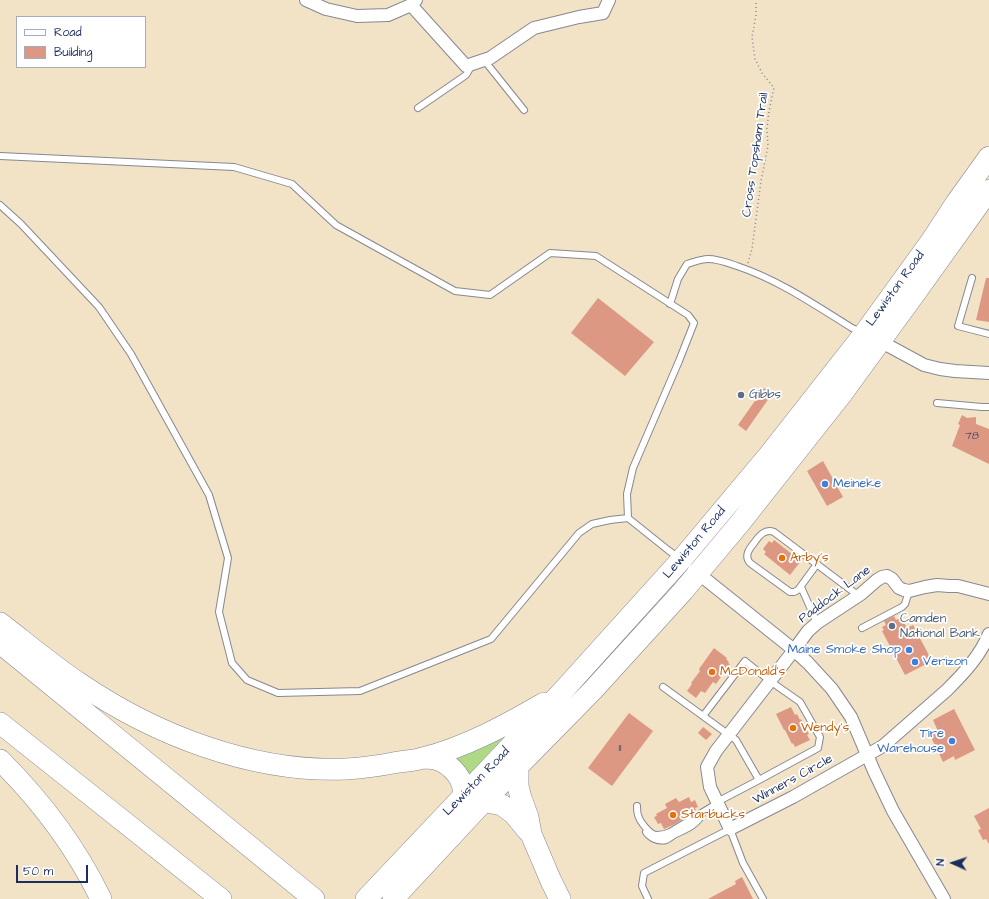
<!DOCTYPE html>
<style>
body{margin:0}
#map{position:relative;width:989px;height:899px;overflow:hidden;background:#f2e2c6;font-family:"Architects Daughter",sans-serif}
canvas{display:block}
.legend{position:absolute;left:16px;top:16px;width:130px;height:52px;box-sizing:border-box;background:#fff;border:1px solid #a4acbf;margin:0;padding:5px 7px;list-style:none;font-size:12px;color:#1b2f5e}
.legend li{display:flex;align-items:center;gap:8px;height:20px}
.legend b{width:20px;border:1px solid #a4acbf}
.north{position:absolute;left:933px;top:843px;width:40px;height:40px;-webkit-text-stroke:3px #fff;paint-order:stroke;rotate:273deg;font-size:11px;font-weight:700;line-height:16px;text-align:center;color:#1b2f5e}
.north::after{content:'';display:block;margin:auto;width:14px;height:18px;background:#1b2f5e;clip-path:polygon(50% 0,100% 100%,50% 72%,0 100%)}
.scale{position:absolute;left:16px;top:865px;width:72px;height:18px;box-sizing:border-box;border:2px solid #1b2f5e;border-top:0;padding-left:5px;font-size:12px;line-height:14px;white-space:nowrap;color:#1b2f5e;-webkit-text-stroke:3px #fff;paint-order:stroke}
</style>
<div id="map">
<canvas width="989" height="899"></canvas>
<ul class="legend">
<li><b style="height:5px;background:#fff"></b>Road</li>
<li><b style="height:11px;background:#dd9883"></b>Building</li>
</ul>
<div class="north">N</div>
<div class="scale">50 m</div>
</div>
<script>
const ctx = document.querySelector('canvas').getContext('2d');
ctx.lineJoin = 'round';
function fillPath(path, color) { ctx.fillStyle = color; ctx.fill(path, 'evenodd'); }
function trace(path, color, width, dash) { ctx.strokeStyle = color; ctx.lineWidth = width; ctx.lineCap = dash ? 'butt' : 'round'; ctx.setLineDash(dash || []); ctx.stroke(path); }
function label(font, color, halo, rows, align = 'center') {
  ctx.font = font + ' "Architects Daughter",sans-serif'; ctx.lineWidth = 3.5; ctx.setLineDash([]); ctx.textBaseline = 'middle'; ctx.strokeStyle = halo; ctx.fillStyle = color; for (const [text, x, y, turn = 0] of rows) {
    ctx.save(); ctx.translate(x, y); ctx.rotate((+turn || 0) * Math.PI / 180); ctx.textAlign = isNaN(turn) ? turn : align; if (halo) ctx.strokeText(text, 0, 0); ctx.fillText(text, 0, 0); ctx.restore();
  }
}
fillPath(new Path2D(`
 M505,736l-36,39 -22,-15z`), '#afd985');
fillPath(new Path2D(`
 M986,278h3v44l-13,-2z
 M598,298l56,44 -29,34 -54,-43z
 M764,388l8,6 -26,37 -8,-6z
 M962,415l5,3 9,-1v7l13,5v35l-37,-18 8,-21 -2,-1z
 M823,461l20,36 -16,9 -20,-35z
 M774,540l27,21 -11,14 -26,-21 2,-2 -3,-3 6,-8 3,2z
 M894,616l2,4 5,-3 6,11 6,-3 19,36 -27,14 -23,-44 2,-1 -2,-3 4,-2 -2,-4z
 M714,648l13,10 -1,1 3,3 -1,1 2,1 -14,20 -3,-2 -8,11 -4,-2 -5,7 -9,-7 5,-7 -1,-1 9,-12 -1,-2z
 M791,707l4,8 2,-1 3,6 1,-1 8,15 -2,1 3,5 -15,7 -2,-4 -1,1 -7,-14h-1l-8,-16z
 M954,709l21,41 -20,10 -1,-4 -11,6 -14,-29 8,-4 -4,-9z
 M629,713l24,18 -41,55 -24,-18z
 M703,727l9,7 -6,6 -8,-7z
 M689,797l2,5 4,-2 3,7 -3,1 1,3 -11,6h1l-11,7 -11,5 -3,-6 -3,1 -4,-7 3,-1 -1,-2 11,-6 -2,-4 11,-6 3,4z
 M989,808v36l-3,-5 -3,1 -5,-10 3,-1 -7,-13z
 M742,877l11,22h-45l28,-15 -1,-3z`), '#dd9883');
const lane = new Path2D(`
 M484,60l40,50
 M418,108l48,-33 6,-10
 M0,156l234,11 58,17 44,41 119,66 35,4 60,-42 46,3 92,59 6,8 -15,38 -46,107 -6,26 1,24 -18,2 -18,4 -13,9 -88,106 -131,52 -82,2 -31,-13 -15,-17 -13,-51 9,-54 -19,-63 -78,-141 -32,-47 -78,-83 -21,-19
 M972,278l-14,48 31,8
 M670,304l8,-25 9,-15c7,-2 14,-5 21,-5 10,0 20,4 29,7 42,14 78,39 115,62l9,4
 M937,403l45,4h7
 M628,518l40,32 11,8
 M817,564l-19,26 -4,2h-4l-40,-29c-6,-7 -1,-14 4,-20 5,-7 11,-15 20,-11l85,64
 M801,587l16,36
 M862,628l40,-21 3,-3 4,-13
 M663,687l40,29 42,-55 25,20 30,21 20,35 -2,11 -59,32 -42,22
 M703,716l33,24 23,40
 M637,806c0,3 0,6 1,9 2,7 12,20 19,20 4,0 9,-1 13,-3l48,-29
 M646,832c4,6 12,10 20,8 3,-1 6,-4 8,-5 10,-5 24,-10 28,-21
 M648,899l-6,-13 2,-13 86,-44 13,34 20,36`);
const street = new Path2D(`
 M306,0l20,9 31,7 31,-1 23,-10 5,-5
 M411,5l55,61 24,-8 44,-30 45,-11 24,-4 6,-13
 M876,339l48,26 16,4 15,2 34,2
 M694,570l100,80 14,13 24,26 19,28 23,54 19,40 51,88
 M989,594l-31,-8h-9l-12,-1 -12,2 -16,4 -5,-1 -5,-2 -7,-9 -5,-3 -5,1 -5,3 -16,14 -44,29 -9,8 -14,19 -78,101 -9,16 3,20 20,42 63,-32 90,-51 64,-56c17,-17 33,-34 42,-56`);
const highway = new Path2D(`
 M0,623c26,20 52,42 79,60 76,52 174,90 267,86 16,-1 32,-3 47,-6 10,-2 21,-2 30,-5 43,-11 83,-33 121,-55
 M0,643l314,256
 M0,723l221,176
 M422,758c5,0 9,0 13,1 13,3 26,16 28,29 1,6 0,13 -1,19
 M0,760c41,41 76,87 101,139
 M518,767v19l3,12 7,19 3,17 20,47 9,18
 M473,799l29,6 12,9 14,17
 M366,899l194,-205 121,-134 88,-105 95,-121 68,-94 24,-37 33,-46
 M393,899l91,-98 109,-111 90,-99 57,-68 101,-128 75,-103 73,-102`);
trace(lane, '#868892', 8);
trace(street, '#868892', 14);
trace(highway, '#868892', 22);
trace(new Path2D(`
 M748,263l4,-14 9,-68 7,-35 -1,-18 2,-17 5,-23 -12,-15 -7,-14 -3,-22 4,-22v-15`), '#868892', 1.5, [1, 3]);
trace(lane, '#fff', 6);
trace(street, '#fff', 12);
trace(highway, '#fff', 21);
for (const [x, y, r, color] of [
 [741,395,4,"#5c6f8a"],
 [825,484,4,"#3f7fe0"],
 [782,558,4,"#e8710a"],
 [892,626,4,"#5c6f8a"],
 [909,650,4,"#3f7fe0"],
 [915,662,4,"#3f7fe0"],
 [712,672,4,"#e8710a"],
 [793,728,4,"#e8710a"],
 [952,741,4,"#3f7fe0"],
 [673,815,4,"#e8710a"]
]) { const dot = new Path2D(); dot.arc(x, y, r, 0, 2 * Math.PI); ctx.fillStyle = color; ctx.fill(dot); trace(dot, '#fff', 1.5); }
label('11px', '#4c4967', null, [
 ["78",972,437],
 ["11",620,749]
]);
label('13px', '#1b2f5e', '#fff', [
 ["Cross Topsham Trail",756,155,-82],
 ["Lewiston Road",896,289,-54],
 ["Lewiston Road",695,543,-50],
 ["Paddock Lane",835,595,-37],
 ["Winners Circle",793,780,-29],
 ["Lewiston Road",477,782,-46]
]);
label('13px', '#4e5e75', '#fff', [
 ["Gibbs",749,395],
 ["Camden",900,619],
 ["National Bank",900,634]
], 'left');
label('13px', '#366cbe', '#fff', [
 ["Meineke",833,484],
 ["Maine Smoke Shop",901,650,"right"],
 ["Verizon",923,662],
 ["Tire",944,734,"right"],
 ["Warehouse",944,749,"right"]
], 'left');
label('13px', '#c56008', '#fff', [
 ["Arby's",790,558],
 ["McDonald's",720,672],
 ["Wendy's",801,728],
 ["Starbucks",681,815]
], 'left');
</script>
